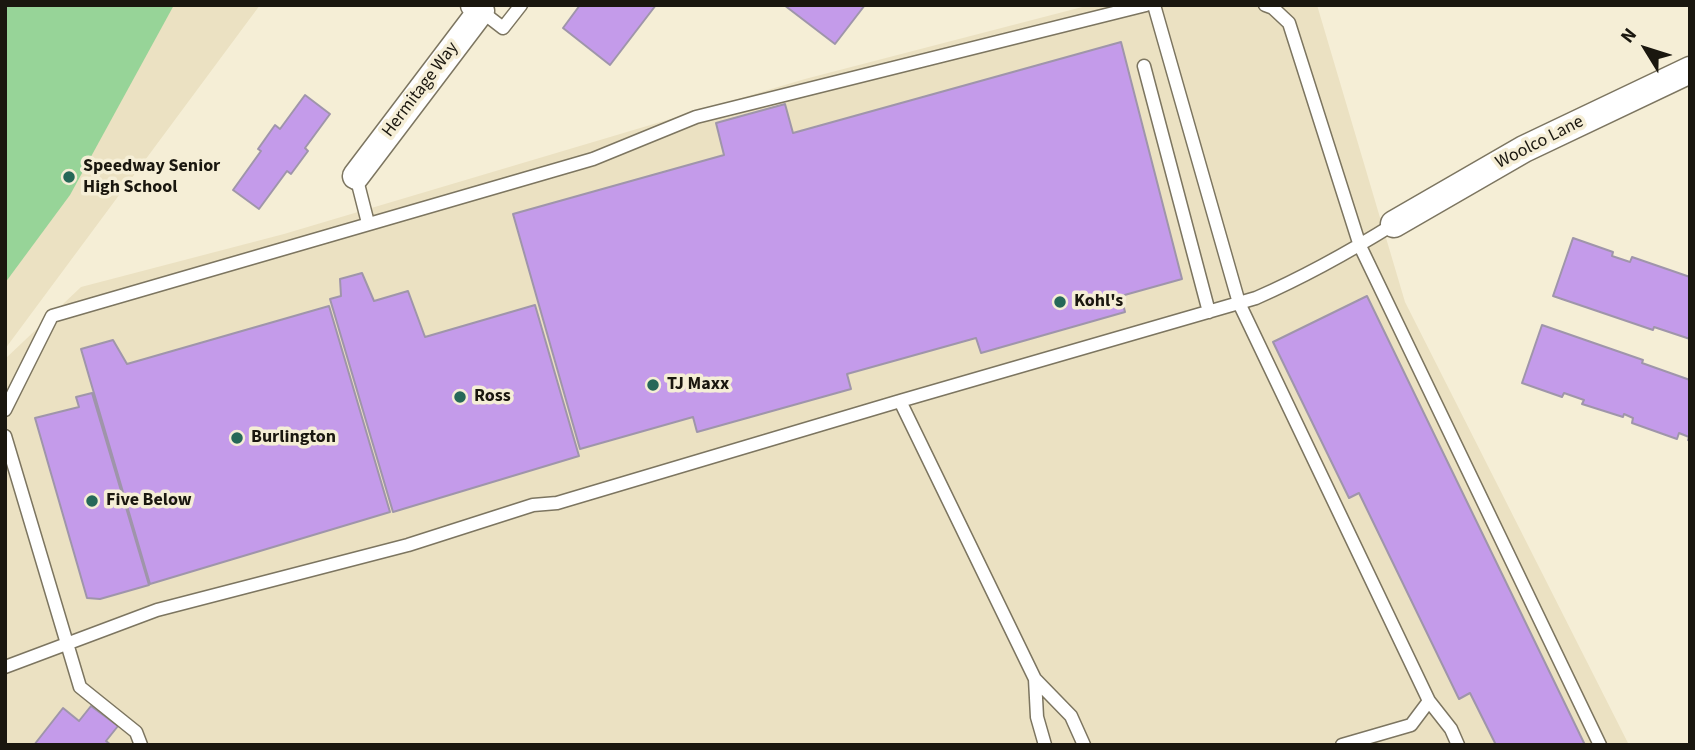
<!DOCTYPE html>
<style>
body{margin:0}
#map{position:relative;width:1695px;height:750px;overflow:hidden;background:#f5eed6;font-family:"Source Sans 3",sans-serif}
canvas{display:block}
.frame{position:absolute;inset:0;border:7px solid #1a170f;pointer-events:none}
.north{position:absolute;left:1611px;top:14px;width:70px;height:70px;-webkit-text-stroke:5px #f5eed6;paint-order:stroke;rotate:308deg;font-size:19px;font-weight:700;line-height:28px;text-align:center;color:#1a170f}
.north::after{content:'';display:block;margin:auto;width:24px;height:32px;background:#1a170f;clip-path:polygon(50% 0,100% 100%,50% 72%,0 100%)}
</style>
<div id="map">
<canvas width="1695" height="750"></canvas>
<div class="frame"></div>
<div class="north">N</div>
</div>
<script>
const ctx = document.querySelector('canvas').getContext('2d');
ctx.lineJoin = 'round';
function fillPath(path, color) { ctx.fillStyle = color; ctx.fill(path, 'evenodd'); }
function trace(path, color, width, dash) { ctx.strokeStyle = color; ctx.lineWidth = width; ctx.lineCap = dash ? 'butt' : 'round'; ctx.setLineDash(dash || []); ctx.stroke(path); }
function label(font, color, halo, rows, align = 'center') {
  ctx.font = font + ' "Source Sans 3",sans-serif'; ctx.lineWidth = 7; ctx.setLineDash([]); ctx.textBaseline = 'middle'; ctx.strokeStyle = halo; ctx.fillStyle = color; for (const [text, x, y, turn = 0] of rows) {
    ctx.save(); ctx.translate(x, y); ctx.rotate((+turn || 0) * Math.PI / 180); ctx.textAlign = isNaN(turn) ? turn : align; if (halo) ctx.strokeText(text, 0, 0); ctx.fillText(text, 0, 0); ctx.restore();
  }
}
fillPath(new Path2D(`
 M5,5h255l-255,344z
 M1090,5h227l88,297 224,443h-1624v-386l76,-72 203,-53 521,-155z`), '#ebe1c2');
fillPath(new Path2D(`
 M5,5h169l-104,190 -65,88z`), '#97d498');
const building = new Path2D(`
 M580,5h76l-46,60 -47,-37z
 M784,5h81l-30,39z
 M1121,42l61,237 -61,17 4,16 -144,41 -5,-15 -129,36 4,15 -154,43 -4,-15 -113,32 -67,-235 211,-59 -8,-32 69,-19 8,29z
 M305,95l25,19 -25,34 3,3 -17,23 -4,-3 -28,38 -26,-19 28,-39 -3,-2 17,-24 5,4z
 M1573,238l40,14 -1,4 18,6 2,-5 58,20v62l-36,-12 -1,3 -100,-34z
 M362,273l12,28 34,-10 17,46 110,-32 44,151 -186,56 -63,-213 11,-3 -1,-17z
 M1367,296l218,449h-89l-26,-52 -11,6 -100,-206 -10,5 -76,-156z
 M329,306l61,206 -240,72 -69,-235 32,-9 14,24z
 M1542,325l101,35 -1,3 48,17v61l-2,-1 1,-3 -10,-4 -2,6 -45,-16 1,-5 -9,-4 -1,3 -41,-13 2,-4 -20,-7 -2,4 -40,-14z
 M92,393l57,192 -49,14 -13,-1 -52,-180 44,-11 -3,-10z
 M91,706l27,20 -12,15 5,4h-77l29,-37 16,13z`);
fillPath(building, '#c49bea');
trace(building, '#9f95aa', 2);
const lane = new Path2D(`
 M1154,5l85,298 190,398 22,28 7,16
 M1265,5l8,3 16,15 71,223 240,499
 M481,11l22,17 18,-23
 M1144,66l65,246
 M356,176l12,47
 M900,401l135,278 36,37 13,29
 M5,410l47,-94 541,-157 103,-42 450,-112
 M5,436l75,251 56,45 5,13
 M5,667l152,-57 251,-65 125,-40 24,-2 343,-102 356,-103c48,-21 93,-46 138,-74
 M1035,679l2,38 8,28
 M1342,745l69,-20 18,-24`);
const street = new Path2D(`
 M356,176l125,-165 -7,-6
 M1394,224l130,-75 166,-79`);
trace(lane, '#7c7560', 15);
trace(street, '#7c7560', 29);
trace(lane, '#fff', 12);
trace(street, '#fff', 26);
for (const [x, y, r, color] of [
 [69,177,7,"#266858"],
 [1060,302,7,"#266858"],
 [653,385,7,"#266858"],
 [460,397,7,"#266858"],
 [237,438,7,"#266858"],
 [92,501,7,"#266858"]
]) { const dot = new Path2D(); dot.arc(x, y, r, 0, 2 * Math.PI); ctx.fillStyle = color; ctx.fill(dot); trace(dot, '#f5eed6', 2.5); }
label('18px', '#1a170f', '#f5eed6', [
 ["Hermitage Way",421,90,-53],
 ["Woolco Lane",1540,143,-27]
]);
label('bold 18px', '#1a170f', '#f5eed6', [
 ["Speedway Senior",83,167],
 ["High School",83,188],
 ["Kohl's",1074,302],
 ["TJ Maxx",667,385],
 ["Ross",474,397],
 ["Burlington",251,438],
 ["Five Below",106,501]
], 'left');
</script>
